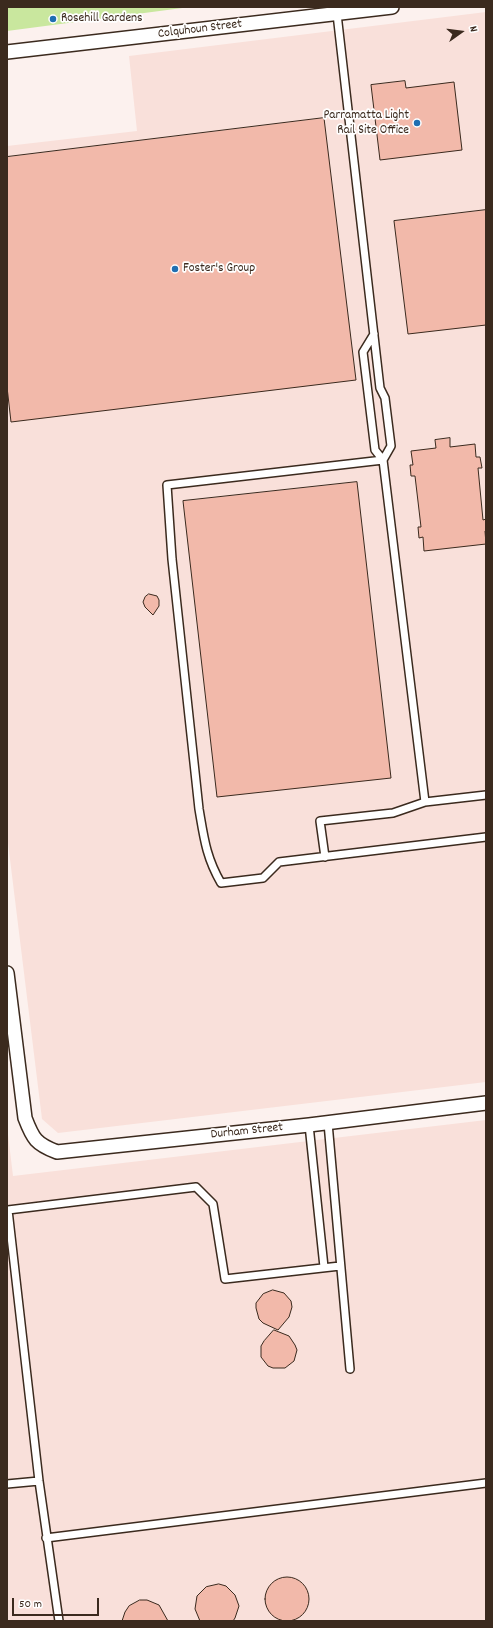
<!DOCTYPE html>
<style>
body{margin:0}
#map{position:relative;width:493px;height:1628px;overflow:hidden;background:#fcf1ee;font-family:Dekko,sans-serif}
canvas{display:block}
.frame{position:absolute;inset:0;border:8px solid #3b2a1e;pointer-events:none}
.north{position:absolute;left:441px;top:12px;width:40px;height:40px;-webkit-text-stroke:3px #fff;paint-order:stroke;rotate:76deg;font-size:11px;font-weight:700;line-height:16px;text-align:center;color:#3b2a1e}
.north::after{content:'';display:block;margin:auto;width:14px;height:18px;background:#3b2a1e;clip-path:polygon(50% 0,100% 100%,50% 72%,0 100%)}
.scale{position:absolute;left:12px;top:1598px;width:87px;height:18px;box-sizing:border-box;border:2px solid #3b2a1e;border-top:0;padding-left:5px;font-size:12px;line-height:14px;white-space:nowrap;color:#3b2a1e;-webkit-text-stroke:3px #fff;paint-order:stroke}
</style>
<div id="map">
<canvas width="493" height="1628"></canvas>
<div class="frame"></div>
<div class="north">N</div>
<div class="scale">50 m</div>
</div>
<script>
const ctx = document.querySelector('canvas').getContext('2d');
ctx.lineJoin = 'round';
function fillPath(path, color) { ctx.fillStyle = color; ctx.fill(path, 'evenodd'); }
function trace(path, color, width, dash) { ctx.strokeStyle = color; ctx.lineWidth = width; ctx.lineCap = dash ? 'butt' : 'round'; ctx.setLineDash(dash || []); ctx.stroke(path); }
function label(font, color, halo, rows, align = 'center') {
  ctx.font = font + ' Dekko,sans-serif'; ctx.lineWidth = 3.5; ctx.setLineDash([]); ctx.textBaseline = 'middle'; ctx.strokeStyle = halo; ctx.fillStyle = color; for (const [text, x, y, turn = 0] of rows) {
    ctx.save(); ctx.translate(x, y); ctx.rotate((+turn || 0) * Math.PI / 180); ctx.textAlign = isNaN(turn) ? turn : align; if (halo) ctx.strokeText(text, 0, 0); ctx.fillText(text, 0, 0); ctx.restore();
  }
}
fillPath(new Path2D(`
 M486,12v1070l-428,51 -16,-14 -35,-284v-689l130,-15 -8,-75z
 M486,1120v501h-479v-495l6,50z`), '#f9e0da');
fillPath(new Path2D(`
 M7,7h183l-183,24z`), '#c9e79e');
const building = new Path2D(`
 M405,81l1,7 48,-6 8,68 -82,10 -9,-75z
 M324,118l32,262 -345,42 -4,-35v-230z
 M486,210v115l-78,9 -14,-113z
 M450,438v9l25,-3 1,13h4l2,11h-4l5,52 3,-1v11l-1,1 1,13 -62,7 -1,-14 -4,1 -1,-11h3l-6,-51h-4l-1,-11h3l-2,-14 25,-3 -1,-8z
 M357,482l34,296 -174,19 -34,-296z
 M149,594l8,2 2,4v6l-6,9 -8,-8 -2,-5 2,-5z
 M273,1290l11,3 7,8 1,6 -3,10 -11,13 -15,-7 -4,-4 -3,-11v-5l7,-9z
 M274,1330l15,6 6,9 2,5 -3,11 -9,7h-12l-5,-2 -7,-9v-11l3,-5z
 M265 1599a22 22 0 1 1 44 0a22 22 0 1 1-44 0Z
 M219,1584l7,2 9,9 4,11 -4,12 -2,3h-33l-5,-12 2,-13 9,-9z
 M140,1600h7l12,5 9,16h-46l3,-9 4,-6z`);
fillPath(building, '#f2b9aa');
trace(building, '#3b2a1e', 1);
const lane = new Path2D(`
 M337,14l43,374 5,10 6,48 -8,14
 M374,334l-11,18 12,98 8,10 42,342
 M383,460l-216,25 5,74 27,250c5,29 7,48 22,74l42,-5 16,-16 207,-25
 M325,857l-5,-36 73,-8 32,-11 61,-7
 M328,1123l22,246
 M309,1125l15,142
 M7,1484l32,-3
 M46,1538l440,-55
 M59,1621l-20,-140 -31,-271 188,-23 17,17 12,75 115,-13`);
const street = new Path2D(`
 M7,52l385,-45
 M7,973l18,145c8,21 11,26 32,34l252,-27 177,-22`);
trace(lane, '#3b2a1e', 10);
trace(street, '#3b2a1e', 16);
trace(lane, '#fff', 7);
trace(street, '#fff', 13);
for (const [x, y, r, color] of [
 [53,19,4,"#1f6fb2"],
 [417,123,4,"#1f6fb2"],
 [175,269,4,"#1f6fb2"]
]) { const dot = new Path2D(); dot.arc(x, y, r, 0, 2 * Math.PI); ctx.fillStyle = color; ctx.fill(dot); trace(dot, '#fff', 1.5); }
label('13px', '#3b2a1e', '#fff', [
 ["Rosehill Gardens",61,19],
 ["Parramatta Light",409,116,"right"],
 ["Rail Site Office",409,131,"right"],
 ["Foster's Group",183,269]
], 'left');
label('13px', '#3b2a1e', '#fff', [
 ["Colquhoun Street",200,30,-7],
 ["Durham Street",247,1132,-6]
]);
</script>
